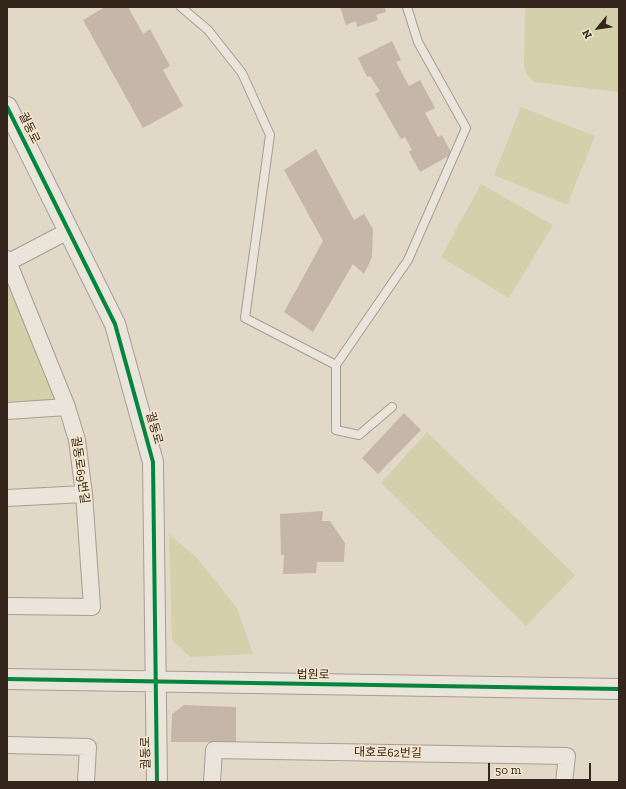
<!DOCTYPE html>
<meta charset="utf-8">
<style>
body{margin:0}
#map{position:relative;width:626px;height:789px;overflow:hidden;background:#e2d8c8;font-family:"Zilla Slab",serif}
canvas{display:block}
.frame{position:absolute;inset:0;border:8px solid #34261c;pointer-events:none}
.north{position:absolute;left:578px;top:8px;width:40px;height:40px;-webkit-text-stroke:3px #f5e6cd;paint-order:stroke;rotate:241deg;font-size:11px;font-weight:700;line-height:16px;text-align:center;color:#34261c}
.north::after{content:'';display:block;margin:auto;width:14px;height:18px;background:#34261c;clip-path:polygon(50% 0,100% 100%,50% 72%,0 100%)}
.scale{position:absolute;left:488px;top:763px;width:103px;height:18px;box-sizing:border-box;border:2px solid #34261c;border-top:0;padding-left:5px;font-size:12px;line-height:14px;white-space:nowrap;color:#34261c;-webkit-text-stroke:3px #f5e6cd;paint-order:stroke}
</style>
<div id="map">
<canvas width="626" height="789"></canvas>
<div class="frame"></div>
<div class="north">N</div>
<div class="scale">50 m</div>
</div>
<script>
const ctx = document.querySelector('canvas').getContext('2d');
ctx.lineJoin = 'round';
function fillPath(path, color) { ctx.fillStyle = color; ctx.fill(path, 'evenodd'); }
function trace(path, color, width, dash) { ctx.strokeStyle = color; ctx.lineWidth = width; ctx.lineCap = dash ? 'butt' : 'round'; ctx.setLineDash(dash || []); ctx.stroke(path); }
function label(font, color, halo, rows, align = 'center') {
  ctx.font = font + ' "Zilla Slab","Noto Sans KR",serif'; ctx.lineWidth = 3; ctx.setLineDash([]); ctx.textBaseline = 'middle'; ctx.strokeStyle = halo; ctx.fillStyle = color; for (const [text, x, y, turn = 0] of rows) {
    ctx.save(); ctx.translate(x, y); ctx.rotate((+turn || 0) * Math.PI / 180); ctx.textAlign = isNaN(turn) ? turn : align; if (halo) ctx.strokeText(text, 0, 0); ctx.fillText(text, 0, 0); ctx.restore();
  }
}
fillPath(new Path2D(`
 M525,7h94v85l-85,-10 -7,-7 -3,-8z
 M521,107l74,29 -28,69 -73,-30z
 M481,184l72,41 -44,73 -68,-41z
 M7,282l12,26 37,87 -5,8 -44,3z
 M427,432l148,143 -49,51 -145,-143z
 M169,534l28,24 40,50 16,46 -63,3 -18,-17z`), '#d4d0ab');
fillPath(new Path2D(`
 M105,7h23l15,27 7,-5 20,37 -7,4 20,36 -40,22 -60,-108z
 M340,7h45l1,5 -10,3 2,5 -21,7 -1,-6 -10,4z
 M392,41l9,19 -5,2 13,24 11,-6 15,28 -10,5 13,24 4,-2 10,19 -32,18 -11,-20 3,-2 -7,-13 -4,2 -26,-45 5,-3 -10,-15 -3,1 -9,-19z
 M316,149l38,71 10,-6 9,15 -1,28 -8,17 -11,-10 -40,68 -29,-20 39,-71 -39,-71z
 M404,413l17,17 -43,44 -16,-16z
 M323,511l-1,10h8l15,22 -1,19h-27l-1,11 -33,1 1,-19h-3l-1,-41z
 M184,705l52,2v35h-65l1,-28z`), '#c6b6a9');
const service = new Path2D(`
 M181,7l27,23 34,43 28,62 -25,183 91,47 72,-105 58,-132 -48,-86 -11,-35
 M336,365v65l23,5 33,-28`);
const minor = new Path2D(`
 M7,259l60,148 10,33 7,54 8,113 -85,-1
 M7,263l61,-32
 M7,411l60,-4
 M7,498l77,-4
 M7,745l81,2 -2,35
 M212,782l2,-32 353,6 -3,26`);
const tertiary = new Path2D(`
 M7,107l108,217 38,138 4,320
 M7,679l612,10`);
trace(service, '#a79d92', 10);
trace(minor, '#a79d92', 18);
trace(tertiary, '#a79d92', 22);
trace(service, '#eae4db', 8);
trace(minor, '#eae4db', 16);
trace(tertiary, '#eae4db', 20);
trace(new Path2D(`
 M7,107l108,217 38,138 4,320
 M7,679l612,10`), '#00873e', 4);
label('12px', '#34261c', '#f5e6cd', [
 ["궐동로",29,128,64],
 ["궐동로",154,428,74],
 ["궐동로69번길",80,470,82],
 ["법원로",313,675,1],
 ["궐동로",146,753,-91],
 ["대호로62번길",388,753,1]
]);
</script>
